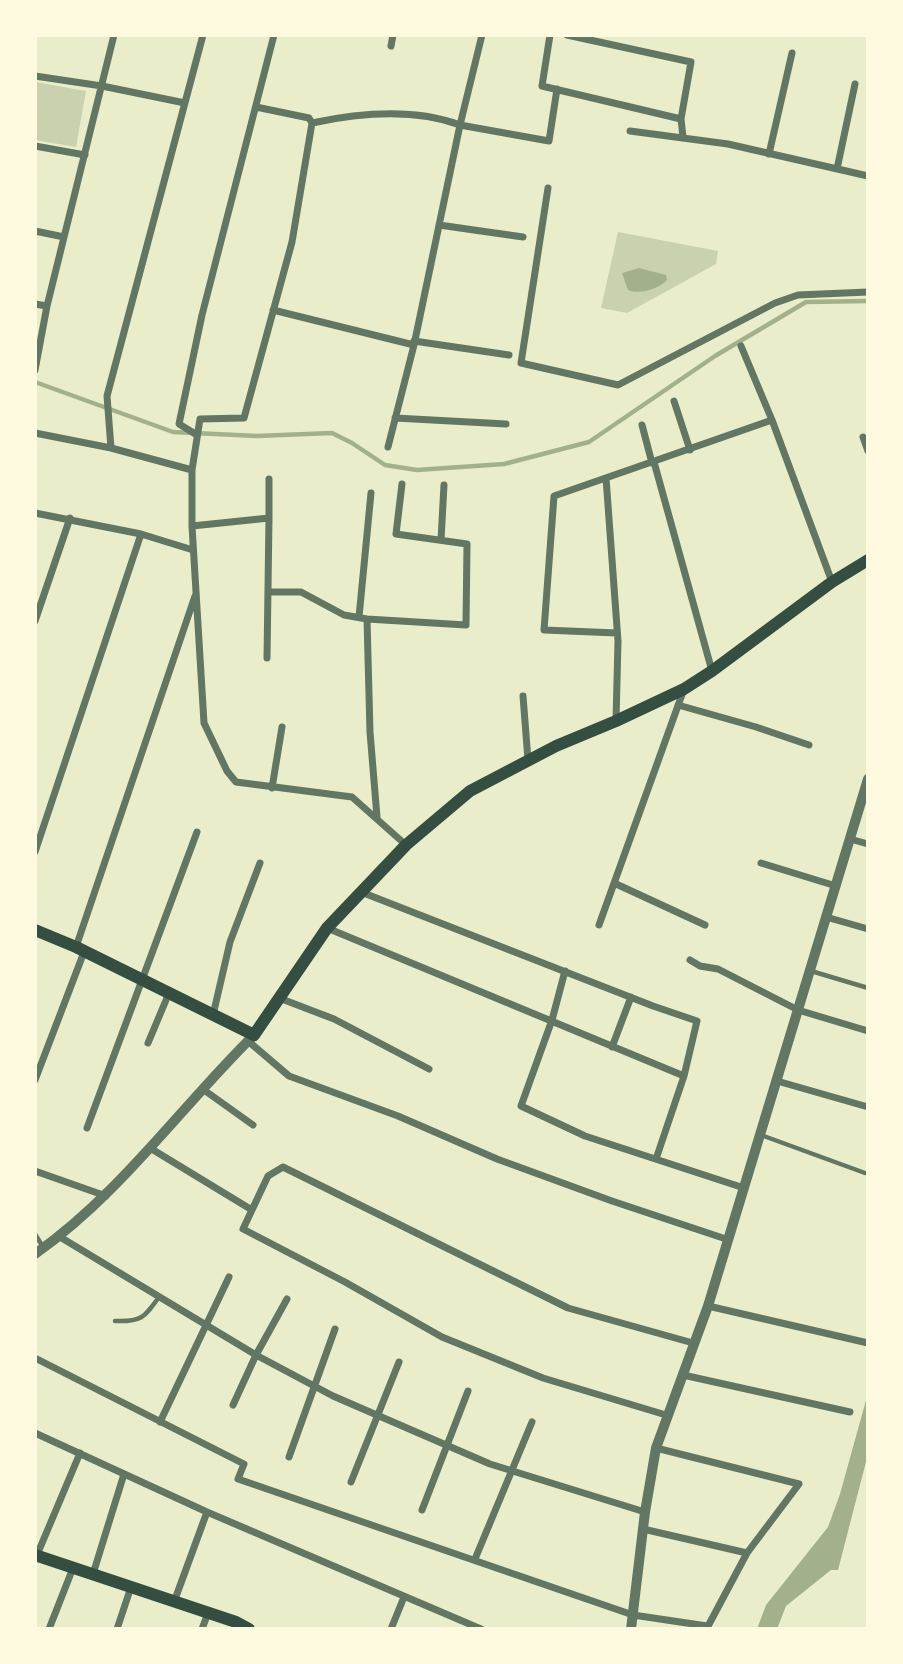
<!DOCTYPE html>
<style>
body{margin:0}
#map{position:relative;width:903px;height:1664px;overflow:hidden;background:#e9edc9;font-family:Manrope,sans-serif}
canvas{display:block}
.frame{position:absolute;inset:0;border:37px solid #fefae0;pointer-events:none}
</style>
<div id="map">
<canvas width="903" height="1664"></canvas>
<div class="frame"></div>
</div>
<script>
const ctx = document.querySelector('canvas').getContext('2d');
ctx.lineJoin = 'round';
function fillPath(path, color) { ctx.fillStyle = color; ctx.fill(path, 'evenodd'); }
function trace(path, color, width, dash) { ctx.strokeStyle = color; ctx.lineWidth = width; ctx.lineCap = dash ? 'butt' : 'round'; ctx.setLineDash(dash || []); ctx.stroke(path); }
fillPath(new Path2D(`
 M35,82l51,9 -10,56 -41,-7z
 M618,232l100,19 -2,13 -89,49 -26,-5z`), '#cad2ad');
fillPath(new Path2D(`
 M639,268l27,7 1,5c-9,9 -27,15 -39,10l-6,-17z
 M868,1393v61l-30,116h-7l-45,36 -9,23h-20l9,-24 62,-78 12,-33z`), '#a3b18a');
trace(new Path2D(`
 M35,382l138,50 84,4 75,-3 20,10 33,22 32,5 87,-6 85,-22 126,-86 91,-54 62,-1`), '#a3b18a', 4.5);
trace(new Path2D(`
 M811,971l57,17
 M761,1135l104,38
 M35,1234l8,13
 M115,1321c26,1 29,-3 44,-24`), '#617663', 4.5);
trace(new Path2D(`
 M482,35l-22,90 89,16 8,-52
 M550,35l-8,51 139,33
 M567,35l124,27 -10,57 2,18
 M391,46l2,-11
 M35,76l67,10 83,17
 M256,107l53,11 3,5 -20,119 -48,176 -44,1 -8,51v56l12,197 23,48 9,11 116,15 54,48
 M312,123c47,-10 102,-15 148,2l-46,220
 M630,131l98,13 140,32
 M35,146l50,9
 M769,154l23,-101
 M837,169l18,-85
 M548,188l-27,175 97,22 157,-82 23,-8 70,-3
 M439,225l84,12
 M35,231l29,6
 M35,304l12,2
 M273,310l141,35 -26,102
 M414,341l95,14
 M741,346l31,74 60,162
 M35,370l12,-64 67,-271
 M674,401l16,49
 M395,418l111,6
 M642,425l10,38
 M35,433l76,15 81,22
 M197,435l-18,-11 23,-109 72,-280
 M863,437l5,14
 M111,448l-4,-52 96,-361
 M654,462l58,209
 M606,478l12,163 -2,80
 M269,479v39
 M35,513l106,21 52,16
 M192,526l77,-8 -2,140
 M441,540l3,-55
 M268,592h33l43,23 23,4 99,6 1,-81 -71,-10 6,-50
 M359,617l12,-124
 M367,619l3,113 7,85
 M35,621l35,-103
 M617,633l-73,-3 10,-134 218,-76
 M523,696l5,64
 M678,705l78,22 53,18
 M272,788l10,-61
 M850,839l18,5
 M35,852l106,-318
 M761,863l75,23
 M614,883l91,42
 M361,892l292,114 44,15 -13,55 -28,83
 M826,917l42,12
 M599,925l85,-236
 M327,928l357,148
 M76,947l119,-351
 M690,960l10,6 18,3 80,41 70,21
 M565,971l-13,49 -31,86 64,30 159,52
 M279,998l55,21 95,50
 M213,1015l17,-73 30,-79
 M248,1041l41,35 109,40 99,43 115,42 117,39
 M148,1043l21,-50
 M612,1047l19,-50
 M35,1080l49,-128
 M777,1081l91,26
 M204,1090l49,35
 M87,1128l110,-296
 M150,1148l102,62
 M35,1171l71,25
 M60,1237l196,118 77,41 157,68 155,48
 M708,1306l160,37
 M35,1358l209,106 -6,15 395,136 74,11
 M683,1375l167,37
 M233,1405l23,-50 31,-56
 M666,1415l-123,-37 -101,-41 -97,-55 -102,-53 25,-53 15,-9 285,141 125,35
 M160,1422l69,-145
 M35,1433l172,79 274,117
 M656,1448l143,36 -52,69 -40,75
 M289,1457l46,-128
 M351,1482l48,-120
 M422,1510l46,-119
 M643,1529l104,24
 M37,1555l43,-102
 M475,1559l57,-137
 M93,1574l31,-100
 M174,1602l33,-90
 M49,1629l24,-61
 M117,1629l14,-42
 M202,1629l6,-16
 M391,1629l13,-32`), '#617663', 7);
trace(new Path2D(`
 M35,1254c85,-60 145,-146 219,-219
 M631,1629l14,-117 11,-64 52,-142 160,-527`), '#617663', 10);
trace(new Path2D(`
 M35,930l41,17 178,88 73,-107 79,-83 64,-54 86,-45 60,-25 68,-32 28,-18 120,-89 36,-22
 M35,1555l201,67 13,7`), '#344e41', 12);
</script>
